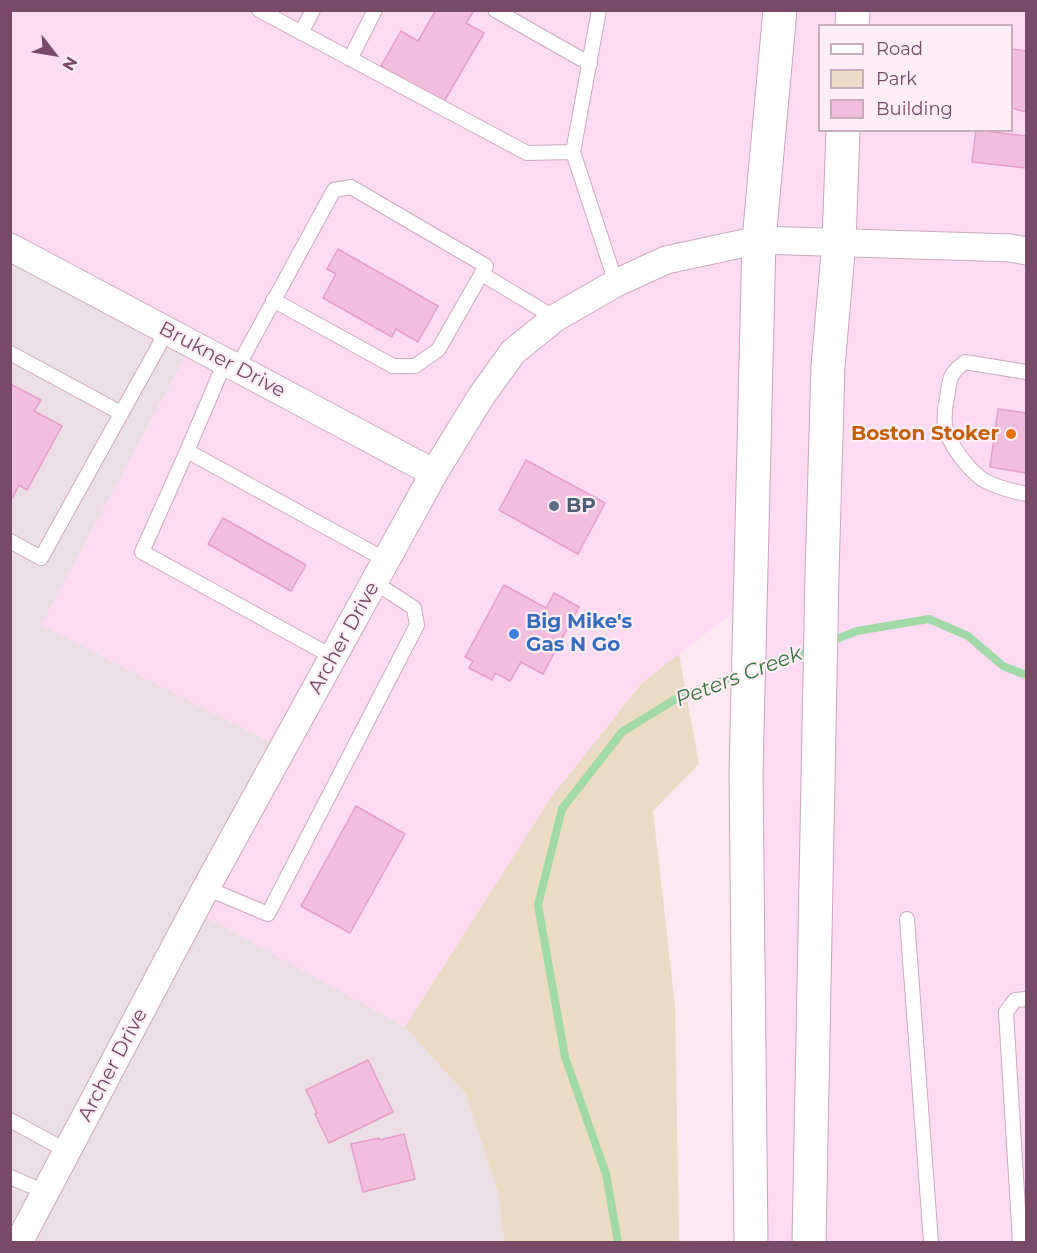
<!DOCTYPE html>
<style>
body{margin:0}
#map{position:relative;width:1037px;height:1253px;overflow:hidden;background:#fde7f0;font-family:Montserrat,sans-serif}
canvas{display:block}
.frame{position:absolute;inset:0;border:12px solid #774b68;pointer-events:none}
.legend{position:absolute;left:818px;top:24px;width:195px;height:108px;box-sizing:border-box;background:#ffeef5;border:2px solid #c9adbd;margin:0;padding:8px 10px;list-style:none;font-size:18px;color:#774b68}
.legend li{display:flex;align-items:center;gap:12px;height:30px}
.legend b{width:30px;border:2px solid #c9adbd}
.north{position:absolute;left:24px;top:24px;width:60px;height:60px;-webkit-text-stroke:4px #ffeef5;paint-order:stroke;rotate:121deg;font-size:16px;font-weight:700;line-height:24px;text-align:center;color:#774b68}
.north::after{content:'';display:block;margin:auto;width:21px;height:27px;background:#774b68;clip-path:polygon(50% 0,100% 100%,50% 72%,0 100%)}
</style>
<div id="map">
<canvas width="1037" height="1253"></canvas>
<div class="frame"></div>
<ul class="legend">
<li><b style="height:8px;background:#fff"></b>Road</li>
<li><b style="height:16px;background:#ebdbc5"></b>Park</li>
<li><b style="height:16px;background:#f2bede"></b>Building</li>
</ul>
<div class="north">N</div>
</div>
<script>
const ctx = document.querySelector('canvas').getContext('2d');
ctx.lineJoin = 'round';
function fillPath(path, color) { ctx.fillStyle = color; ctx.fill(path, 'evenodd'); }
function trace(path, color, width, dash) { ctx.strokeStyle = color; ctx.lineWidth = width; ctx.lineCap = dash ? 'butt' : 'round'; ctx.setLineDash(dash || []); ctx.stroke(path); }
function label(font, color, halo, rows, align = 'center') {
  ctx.font = font + ' Montserrat,sans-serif'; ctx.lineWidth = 4.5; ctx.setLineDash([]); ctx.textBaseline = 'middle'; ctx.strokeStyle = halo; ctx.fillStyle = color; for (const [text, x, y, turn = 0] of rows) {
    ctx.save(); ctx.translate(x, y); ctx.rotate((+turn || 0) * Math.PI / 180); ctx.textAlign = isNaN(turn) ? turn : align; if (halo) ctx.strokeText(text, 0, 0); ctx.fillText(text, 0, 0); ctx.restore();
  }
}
fillPath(new Path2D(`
 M10,11h1016v1231h-275v-644l-109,85 -90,113 -147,231 -210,-116 88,-162 -242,-124 151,-280 -181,-98zM820,26h192v104h-192z`), '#fddbf3');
fillPath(new Path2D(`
 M10,247l182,97 -151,281 242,124 -88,162 210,116 61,67 33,101 5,47h-493z`), '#ebdee4');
fillPath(new Path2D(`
 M679,654l20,110 -46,47 22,195 4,236h-175l-5,-47 -33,-101 -61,-67 147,-231 90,-113z`), '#ebdbc5');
trace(new Path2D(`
 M829,642l28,-11 72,-12 39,17 35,30 23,9
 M756,669l56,-21
 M618,1242l-12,-68 -41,-117 -27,-152 24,-96 60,-77 57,-35 62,-23`), '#a1d9a9', 8);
const building = new Path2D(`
 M436,10h36l1,2 -7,11 18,10 -41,70 -62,-37 20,-35 17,10z
 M1012,49l14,2v61l-14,-4z
 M976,130l50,6v32l-54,-6z
 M338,249l100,57 -20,36 -22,-13 -4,8 -69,-39 13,-24 -9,-5z
 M10,384l31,16 -7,11 28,15 -35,64 -8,-5 -7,14h-2z
 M998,409l28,4v60l-36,-6z
 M526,460l79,43 -27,51 -79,-44z
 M223,518l83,47 -15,26 -83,-47z
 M504,585l42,23 8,-15 25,14 -36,67 -22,-12 -11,19 -15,-8 -3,7 -23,-12 4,-7 -8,-4z
 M356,806l49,28 -55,99 -49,-27z
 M368,1060l25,52 -64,31 -14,-29 2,-1 -11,-23z
 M404,1134l11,45 -52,13 -12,-48 28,-6 1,2z`);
fillPath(building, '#f2bede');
trace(building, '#e59fcb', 1.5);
const lane = new Path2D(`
 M259,10l268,143 46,-1
 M495,10l95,54
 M599,10l-26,142 43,131
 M301,33l12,-23
 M350,59l25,-49
 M482,274l73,44
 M10,353l111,60
 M225,362l-38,89 199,109
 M237,368l97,-178 17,-3 135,79 -48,84 -23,16h-22l-120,-66
 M1026,372l-61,-10c-17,13 -15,17 -18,36 -2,9 -3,19 -2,28 3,17 23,43 37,53 13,8 30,12 44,15
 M187,451l-45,101 191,105
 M10,541l31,17 126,-227
 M206,888l62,26 149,-289 -3,-17 -40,-26
 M907,919l24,323
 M10,1120l57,31
 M10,1177l35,15
 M1020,1242l-14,-230 9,-12 11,-1`);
const street = new Path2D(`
 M10,247l424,226
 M19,1242l187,-354 228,-415 46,-75 33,-46 42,-34 61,-35 50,-23 93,-20 252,8 15,3`);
const secondary = new Path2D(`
 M852,26l1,-16
 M751,1242l-5,-469 13,-533 21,-230
 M809,1242l13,-667 6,-209 11,-124 4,-112`);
trace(lane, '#cdaabe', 16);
trace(street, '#cdaabe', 29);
trace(secondary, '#cea5bc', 35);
trace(lane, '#fff', 14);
trace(street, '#fff', 27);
trace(secondary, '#fff', 33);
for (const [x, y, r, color] of [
 [1011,434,6,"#e8710a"],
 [554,506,6,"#5c6f8a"],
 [514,634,6,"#3f7fe0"]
]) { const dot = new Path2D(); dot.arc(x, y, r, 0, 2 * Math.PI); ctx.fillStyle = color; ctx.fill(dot); trace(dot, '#ffeef5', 2); }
label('20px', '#774b68', '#ffeef5', [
 ["Brukner Drive",222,360,28],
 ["Archer Drive",344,638,-61],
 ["Archer Drive",113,1065,-62]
]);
label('bold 20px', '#c56008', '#ffeef5', [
 ["Boston Stoker",999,434]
], 'right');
label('bold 20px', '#4e5e75', '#ffeef5', [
 ["BP",566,506]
], 'left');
label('bold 20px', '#366cbe', '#ffeef5', [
 ["Big Mike's",526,622],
 ["Gas N Go",526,645]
], 'left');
label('italic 21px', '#3b7544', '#ffeef5', [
 ["Peters Creek",739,677,-21]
]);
</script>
